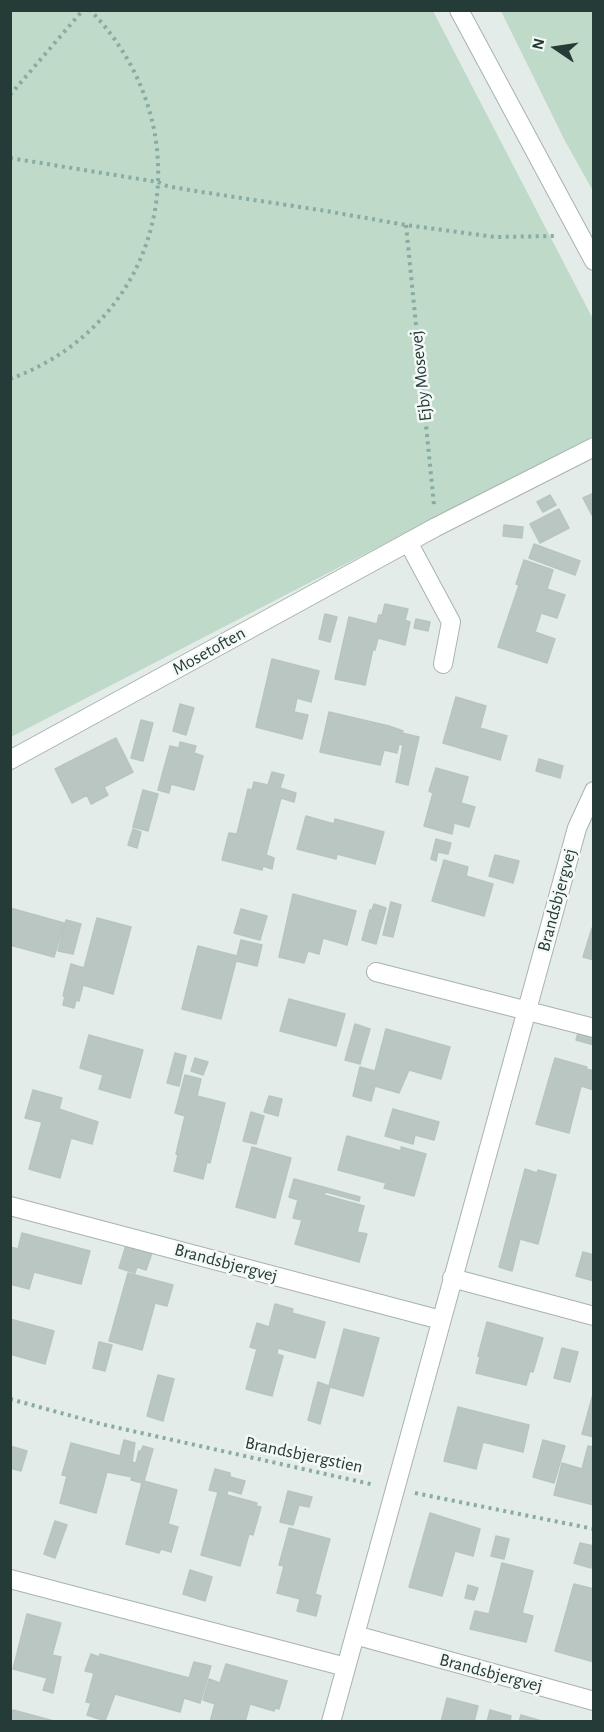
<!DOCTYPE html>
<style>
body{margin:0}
#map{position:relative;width:604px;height:1732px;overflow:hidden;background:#e4ece9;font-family:"Alegreya Sans",sans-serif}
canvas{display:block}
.frame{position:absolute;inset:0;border:12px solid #253b37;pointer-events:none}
.north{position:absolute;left:526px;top:18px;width:60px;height:60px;-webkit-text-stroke:4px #f4f9f7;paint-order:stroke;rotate:283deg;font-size:16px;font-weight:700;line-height:24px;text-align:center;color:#253b37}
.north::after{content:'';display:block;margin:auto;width:21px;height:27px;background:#253b37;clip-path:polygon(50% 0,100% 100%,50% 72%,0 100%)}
</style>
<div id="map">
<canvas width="604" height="1732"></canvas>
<div class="frame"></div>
<div class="north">N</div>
</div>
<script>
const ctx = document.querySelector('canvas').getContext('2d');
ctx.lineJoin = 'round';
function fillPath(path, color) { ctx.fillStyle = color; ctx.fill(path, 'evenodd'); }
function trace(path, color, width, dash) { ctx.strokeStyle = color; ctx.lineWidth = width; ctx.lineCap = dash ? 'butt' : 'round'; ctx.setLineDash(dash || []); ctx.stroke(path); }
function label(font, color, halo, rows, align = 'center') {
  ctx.font = font + ' "Alegreya Sans",sans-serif'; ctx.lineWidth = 5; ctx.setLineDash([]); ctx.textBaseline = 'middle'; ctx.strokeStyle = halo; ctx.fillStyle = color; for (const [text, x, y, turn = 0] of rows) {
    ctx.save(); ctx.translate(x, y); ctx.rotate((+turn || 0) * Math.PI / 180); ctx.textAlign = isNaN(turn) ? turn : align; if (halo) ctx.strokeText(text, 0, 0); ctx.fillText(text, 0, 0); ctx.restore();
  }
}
fillPath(new Path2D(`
 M11,11h422l160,308v117l-582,301z
 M501,11h92v180l-28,-50z`), '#bfdac9');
const building = new Path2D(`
 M594,493v26l-11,-21z
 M550,495l6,10 -13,7 -6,-10z
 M559,509l10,19 -29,15 -10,-19z
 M504,525l19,2 -1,11 -19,-2z
 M534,544l46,17 -5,14 -46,-17z
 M524,560l29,10 -6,19 18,6 -8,23 -16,-5 -6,19 20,7 -8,24 -49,-16 21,-62 -3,-1z
 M385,604l23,5 -3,11 5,2 -5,23 -27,-7 -3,12 -2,-1 -8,36 -30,-6 14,-62 28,7 2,-9h3z
 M325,614l12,3 -7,25 -11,-3z
 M416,619l14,3 -2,9 -14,-3z
 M272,659l47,12 -8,31 -14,-4 -3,14 14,3 -6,24 -46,-12z
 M456,697l30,9 -6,22 27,8 -7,24 -57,-17z
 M180,704l14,4 -8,27 -13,-4z
 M329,712l60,14 14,5 -1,2 17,4 -11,48 -12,-3 7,-37 -4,-1 -2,9 -13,-3 -4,15 -60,-13z
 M141,720l12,3 -10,38 -12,-3z
 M116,738l17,34 -29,15 4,8 -17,9 -4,-9 -15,8 -17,-34z
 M180,742l16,4 -2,7 9,3 -9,34 -23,-6 -2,9 -11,-3 12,-44 9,2z
 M539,759l24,7 -3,12 -24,-7z
 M436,768l32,9 -7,26 14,4 -6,20 -15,-4 -2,11 -28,-8 9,-33 -4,-2z
 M272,772l12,3 -4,13 16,5 -2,9 -13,-4 -15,57 8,3 -2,11 -9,-3 -1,4 -40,-10 7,-27 8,1 11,-45 4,1 2,-8 14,3z
 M143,790l15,4 -10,37 -15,-4z
 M306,816l28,8 1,-5 49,13 -9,32 -38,-10 -1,5 -39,-10z
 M133,829l8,3 -4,16 -9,-3z
 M436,839l15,4 -3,11 -10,-2 -2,9 -5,-2z
 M495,855l24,6 -6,22 -24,-7z
 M444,860l24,7 -2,9 27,8 -9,32 -52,-15z
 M293,894l63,17 -9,34 -24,-7 -4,16 -11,-3 -4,12 -25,-6z
 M391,902l10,3 -8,32 -10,-2z
 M374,904l12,4 -10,36 -14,-4 8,-30h2z
 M10,908l54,15 -10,34 -44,-12z
 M241,909l26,7 -7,24 -26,-7z
 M97,918l34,9 -18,67 -30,-9 -4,16 -3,-1 -2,8 -11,-3 2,-9h-2l8,-32 13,4z
 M66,920l15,4 -8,30 -15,-3z
 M592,928l2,1v31l-11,-3z
 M241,940l21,5 -5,21 -21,-5 -15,58 -39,-10 16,-63 39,10z
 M289,999l56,15 -9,32 -56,-15z
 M355,1024l15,5 -10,35 -15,-4z
 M386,1029l64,18 -9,32 -32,-9 -10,23 -24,-7 -4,15 -18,-5 7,-29 15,4z
 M578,1033l16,4v8l-18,-5z
 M89,1035l54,15 -13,48 -31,-9 4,-14 -23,-7z
 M175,1053l11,3 -7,30 -12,-3z
 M195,1058l13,4 -5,13 -12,-4z
 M555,1058l32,9 -1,2 8,2v19l-13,-4 -12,47 -33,-9z
 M185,1075l16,4 -4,17 28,7 -15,60 -3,-1 -4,17 -29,-8 4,-16 -2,-1 9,-38 -10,-3z
 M33,1090l29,8 -3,11 39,13 -6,22 -21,-6 -11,40 -31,-9 13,-47 -17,-4z
 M269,1096l13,3 -4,17 -14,-4z
 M393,1109l46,13 -5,18 -19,-5 -2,9 -28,-8z
 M251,1112l13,4 -8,28 -13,-3z
 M347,1136l54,15v-4l25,7 -12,42 -30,-8 2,-5 -48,-13z
 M252,1147l39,11 -16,60 -39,-11z
 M525,1169l12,4 1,-3 18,5 -18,69 -18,-5 -8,32 -13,-4z
 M294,1179l66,18 -1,4 -33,-9 -2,3 40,11 -7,26 10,2 -8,28 -64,-18 7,-24 -9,-2 5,-18 -9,-3z
 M22,1233l68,18 -9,33 -47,-12 -5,17 -19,-5v-37l8,2z
 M126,1245l26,8 -6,17 -9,-3 -2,6 -16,-5z
 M583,1252l11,3v26l-18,-5z
 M128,1273l45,12 -6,21 -12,-3 -13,47 -33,-9z
 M275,1304l18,5 -1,4 33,9 -10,36 -37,-10 -1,6 6,2 -11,40 -26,-7 11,-40 -7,-2 7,-24 12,4z
 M10,1319l44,12 -9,33 -35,-10z
 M487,1322l56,16 -10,34 -3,-1 -4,14 -50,-12 4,-16 -2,-1z
 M344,1329l35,9 -16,58 -33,-9 -10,37 -12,-4 10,-38 11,4z
 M99,1342l13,3 -7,26 -12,-3z
 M562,1348l16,4 -8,30 -16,-4z
 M158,1375l16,4 -11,42 -16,-5z
 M593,1394l1,1v42l-12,-3z
 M458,1407l71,18 -6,27 -40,-10 -7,27 -32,-8z
 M124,1440l11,3 -3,19 4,1 3,-12h2l2,-5 10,3 -9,32 33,9 -9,34 10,3 -7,25 -10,-3 -2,4 -33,-9 16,-61 -11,-3 1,-3 -25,-5 -11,41 -36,-10 7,-27 -5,-1 9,-32 49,13z
 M543,1440l22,6 -11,37 -21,-6z
 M10,1446l17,5 -6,20 -11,-3z
 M588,1446l6,1v58l-40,-10 8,-32 20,6z
 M215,1469l15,4v4l15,4 -4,13 -13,-4 -1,5 30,8 -1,3 5,1 -8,28 -4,-1 -9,32 -39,-11 17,-63 -9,-2z
 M288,1491l24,6 -3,10 -10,-2 -6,20 -13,-3z
 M430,1513l50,16 -7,27 -18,-5 -13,45 -33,-9z
 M55,1521l12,4 -12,33 -11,-4z
 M289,1528l41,11 -15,55 6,2 -5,20 -19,-5 3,-12 -23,-6 7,-27 -5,-1z
 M496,1536l13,3 -5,20 -13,-3z
 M580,1543l14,3 -3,22 -17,-5z
 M502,1563l31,8 -11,42 11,3 -7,26 -56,-13 5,-18 14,3z
 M190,1570l22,7 -7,24 -22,-7z
 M574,1584l20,5v73l-39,-11z
 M468,1585l10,3 -4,12 -9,-2z
 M27,1614l34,9 -9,32 9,2 -8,36 -10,-3 4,-12 -34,-9z
 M91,1654l8,3 1,-3 89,24 5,-16 17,4 -11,37 -16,-5 -4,14 -65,-18 -10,27 -18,-6 4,-12 -5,-1 8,-29 -9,-2z
 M226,1664l61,17 -8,28 -4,-1 -1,3 -24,-7 -5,18h-35l5,-18 -12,-4 6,-21 11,4z
 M447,1698l31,8 -4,16h-33z
 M13,1710l41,11v1h-44z
 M490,1710l21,6 -1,6h-23z
 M521,1715l24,7h-26z`);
fillPath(building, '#bac6c2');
trace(building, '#b7c5c0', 1.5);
const street = new Path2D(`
 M459,10l135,251
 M408,542l43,80 -8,42
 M10,760l426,-233 158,-80
 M376,972l218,56
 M10,1206l431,114
 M452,1278l142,38
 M10,1579l336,88
 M355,1635l239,66
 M331,1722l246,-894 17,-37`);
trace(street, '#a7b3b0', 20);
trace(new Path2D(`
 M10,95l73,-85
 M10,158l148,24 9,4 22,4 137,21 80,14 89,12 63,-1
 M406,225l28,280
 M10,379c159,-58 197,-249 80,-369
 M10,1399l91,25 274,61
 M415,1493l179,36`), '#88aca3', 4, [3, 4.5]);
trace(street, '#fff', 18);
label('18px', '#253b37', '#f4f9f7', [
 ["Ejby Mosevej",421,376,-96],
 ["Mosetoften",209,651,-29],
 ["Brandsbjergvej",557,900,-75],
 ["Brandsbjergvej",226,1263,15],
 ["Brandsbjergstien",304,1455,12],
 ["Brandsbjergvej",491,1673,15]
]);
</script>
